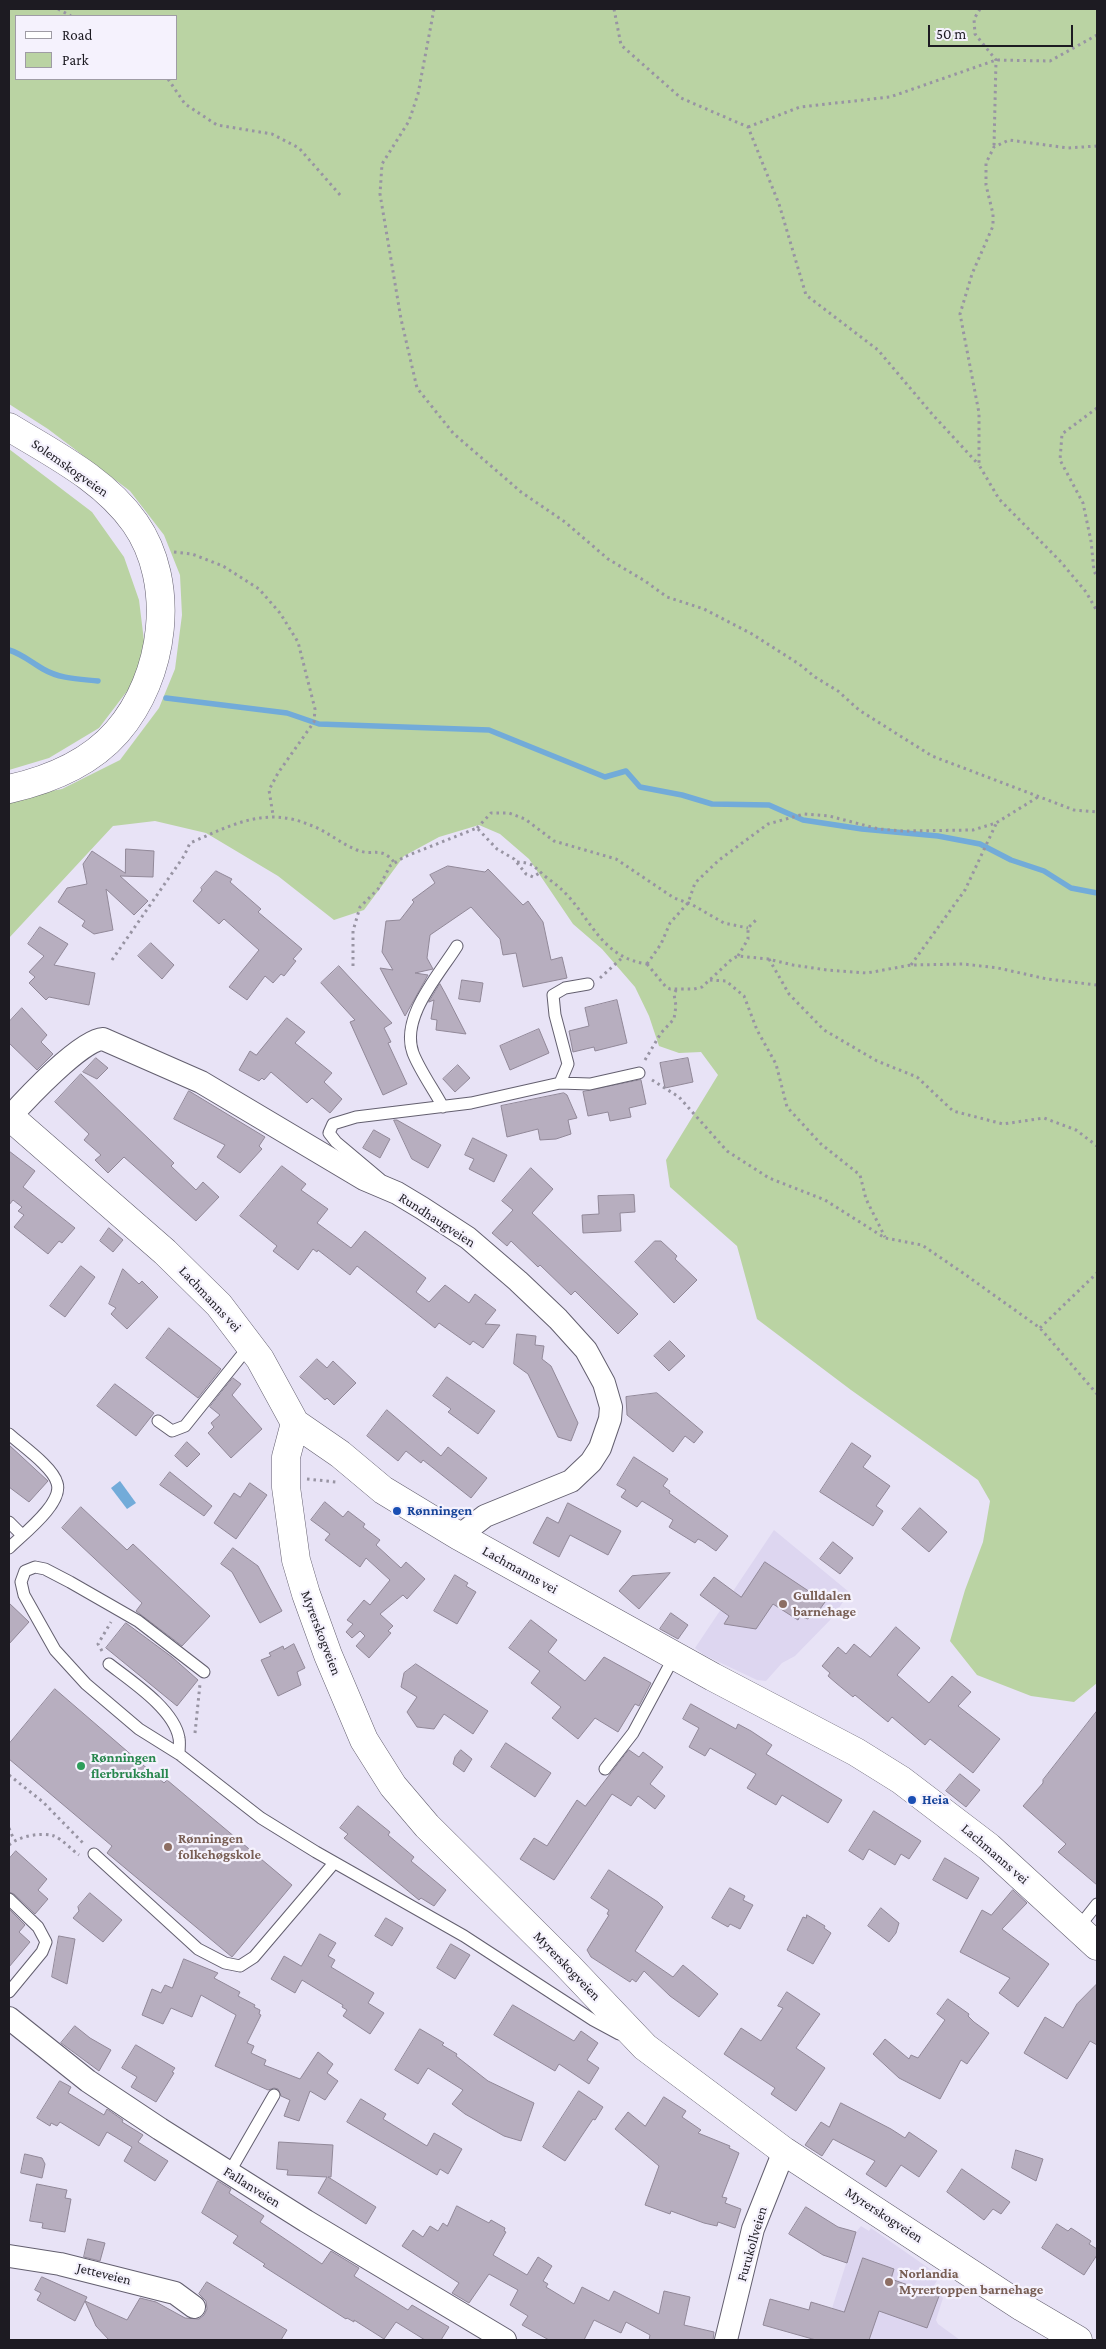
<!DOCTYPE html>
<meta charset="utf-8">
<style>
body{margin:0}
#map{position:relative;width:1106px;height:2349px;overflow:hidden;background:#e8e3f6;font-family:"Crimson Pro",serif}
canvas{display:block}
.frame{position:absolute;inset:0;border:10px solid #1d1b22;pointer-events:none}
.legend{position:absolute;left:15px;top:15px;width:162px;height:65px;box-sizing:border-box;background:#f5f2fd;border:1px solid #9f9ca5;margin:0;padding:6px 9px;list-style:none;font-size:15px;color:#1d1b22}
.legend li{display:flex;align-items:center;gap:10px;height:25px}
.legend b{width:25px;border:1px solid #9f9ca5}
.scale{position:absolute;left:928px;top:25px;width:145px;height:22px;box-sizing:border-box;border:2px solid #1d1b22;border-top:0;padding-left:6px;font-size:15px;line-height:18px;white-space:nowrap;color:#1d1b22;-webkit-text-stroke:4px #f5f2fd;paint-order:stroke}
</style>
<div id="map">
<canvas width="1106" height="2349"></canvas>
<div class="frame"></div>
<ul class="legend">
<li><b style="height:6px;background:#fff"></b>Road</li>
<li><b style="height:14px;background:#bad3a3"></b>Park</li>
</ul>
<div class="scale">50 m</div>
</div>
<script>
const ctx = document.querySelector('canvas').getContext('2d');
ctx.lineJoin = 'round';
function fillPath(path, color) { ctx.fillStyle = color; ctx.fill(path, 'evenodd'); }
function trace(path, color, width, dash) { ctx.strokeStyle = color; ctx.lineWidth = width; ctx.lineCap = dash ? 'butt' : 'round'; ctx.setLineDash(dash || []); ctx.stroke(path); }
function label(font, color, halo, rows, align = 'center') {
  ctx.font = font + ' "Crimson Pro",serif'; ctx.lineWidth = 4.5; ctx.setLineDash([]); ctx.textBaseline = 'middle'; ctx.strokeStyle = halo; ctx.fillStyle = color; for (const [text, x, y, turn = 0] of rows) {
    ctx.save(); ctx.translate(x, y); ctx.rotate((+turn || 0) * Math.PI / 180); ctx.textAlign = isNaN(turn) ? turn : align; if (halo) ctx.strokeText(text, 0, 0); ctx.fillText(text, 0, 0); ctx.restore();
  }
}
fillPath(new Path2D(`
 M774,1530l75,62 -15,24 -39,40 -13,7 -16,18 -9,-1 -53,-25 -9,-7z
 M861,2226l8,5 2,-3 69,48 -7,11 10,11 -7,22 2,4 22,16h-138l34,-108z`), '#ddd6f0');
fillPath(new Path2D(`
 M9,9h1088v1674l-23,19 -43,-6 -54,-21 -27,-34 15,-51 18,-48 7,-41 -12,-21 -127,-90 -94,-71 -20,-73 -67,-59 -4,-27 52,-85 -17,-23 -22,1 -20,-7 -10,-30 -14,-29 -33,-38 -29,-25 -44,-65 -29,-25 -21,-9 -40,12 -35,19 -40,54 -30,10 -56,-44 -72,-43 -51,-12 -42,5 -104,112v-139l53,-10 58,-29 39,-52 16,-39 7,-54 -2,-40 -16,-40 -34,-44 -82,-62 -39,-25zM16,16h160v63h-160z
 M9,449l83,63 32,45 15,43 6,49 -8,29 -38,50 -50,30 -40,12z`), '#bad3a3');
fillPath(new Path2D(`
 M120,1481l16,22 -9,6 -16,-21z`), '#72abd9');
trace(new Path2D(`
 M9,650c13,4 22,12 34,19 17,10 36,10 55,12
 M166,698l121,15 32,11 170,6 116,47 21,-6 14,16 42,8 30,9 57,1 34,15 59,9 76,7 42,8 31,16 33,11 27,17 26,5`), '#72abd9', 5.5);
const building = new Path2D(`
 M126,849l28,2 -1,26 -33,-1 28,25 -14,14 -28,-26 7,41 -19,4 -12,-8 3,-5 -27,-19 9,-14 20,-4 -4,-20 9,-13 33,22z
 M448,866l37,6 3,-3 35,36 5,-4 15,21 8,38 11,-3 5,21 -44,9 -7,-34 -13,2 -3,-16 -29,-32 -41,28 -3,23 6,11 -18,4 13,2 -23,41 -25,-48 13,2 -11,-18 4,-31 14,-1 14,-18 -2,-2 23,-17 -5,-8z
 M216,871l16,8 -2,3 31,27 -3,3 44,37 -9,10 3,2 -12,15 -3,-2 -8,9 -8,-7 -18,24 -18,-13 30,-37 -35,-31 -5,5 -26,-23 9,-11 -1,-2z
 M40,927l28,17 -14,21 41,8 -6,32 -40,-8 -3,3 -17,-17 6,-6 -6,-5 15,-16 -16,-12z
 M151,943l23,22 -12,14 -24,-23z
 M339,966l53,57 -8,5 7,14 -3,1 19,41 -24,11 -33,-73 5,-2 -34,-37z
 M462,980l21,3 -3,19 -21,-3z
 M440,984l5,9 21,41 -30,-4 1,-10 -6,-1 3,-19 -5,2z
 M617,1000l10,43 -32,8 -1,-4 -21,5 -4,-21 20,-5 -4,-18z
 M22,1008l25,27 -6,7 12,12 -16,16 -28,-27v-21z
 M287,1018l18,14 -10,11 37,30 -8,9 18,17 -12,14 -18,-15 -5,5 -36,-31 -7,8 -2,-2 -3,3 -20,-11 11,-19 6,4z
 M539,1029l10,24 -39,17 -10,-24z
 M96,1058l12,10 -11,11 -14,-7z
 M688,1058l5,24 -28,6 -5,-25z
 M458,1065l12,13 -15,14 -12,-13z
 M81,1074l93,89 -3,3 25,24 7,-8 16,15 -23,24 -72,-64 -16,16 -13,-13 6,-5 -17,-15 5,-6 -34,-32z
 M641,1080l5,24 -17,4 2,9 -21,4 -2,-9 -20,4 -5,-24z
 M189,1091l76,46 -6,9 3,3 -22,24 -23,-16 8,-12 -51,-26z
 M564,1093l3,2 10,23 -9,2 3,14 -15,5 -16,1 -2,-11 -31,8 -6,-31z
 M394,1120h3l44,25 -13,23 -16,-9z
 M374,1130l16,9 -10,19 -17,-10z
 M473,1138l34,17 -13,27 -25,-13 5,-10 -9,-4z
 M9,1151l26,20 -12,16 52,41 -13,15 -3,-2 -11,13 -34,-27 10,-12 -6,-4 4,-4 -9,-7 -4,5z
 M282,1166l24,18 -5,6 27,19 -11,14 34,25 14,-17 61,47 -10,14 13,10 16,-17 24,18 6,-9 21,16 -11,14 15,1 -17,23 -10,-7 -3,4 -31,-22 -4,5 -78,-62 -7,9 -32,-25 -1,2 -4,-3 -15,21 -25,-19 4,-5 -37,-30z
 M531,1168l22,21 -21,24 106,101 -20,20 -43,-43 -4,4 -31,-30 -2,2 -27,-26 -4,5 -15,-13 21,-23 -11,-9z
 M634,1195l1,17 -15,1 1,18 -38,2 -1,-18 17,-1 -1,-18z
 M109,1228l14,12 -10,12 -13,-11z
 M655,1241h6l16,15 -2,3 22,21 -23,23 -39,-41z
 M81,1266l14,11 -30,40 -15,-11z
 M123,1269l16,15 3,-3 16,16 -31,32 -16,-15 5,-6 -7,-4z
 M169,1328l52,41 -23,29 -52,-40z
 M517,1334l19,2 -1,9 9,1 -2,13 9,7 27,57 -7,18 -13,-4 -30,-63 -14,-10z
 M670,1341l15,15 -16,15 -15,-15z
 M317,1359l10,9 6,-7 23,22 -22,22 -7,-7 -2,2 -25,-23z
 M447,1377l48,34 -17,23 -30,-22 3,-3 -18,-13z
 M233,1378l8,6 -9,11 30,34 -31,29 -23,-25 6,-6 -3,-4 9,-8 -10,-8z
 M115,1384l39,29 -18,23 -39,-30z
 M657,1393l46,39 -9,11 -9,-7 -12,16 -46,-37 -1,-18z
 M387,1410l54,46 7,-9 39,31 -16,20 -48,-38 -2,3 -15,-12 -8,10 -31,-25z
 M187,1442l13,12 -13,13 -12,-11z
 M852,1443l19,13 -8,11 27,19 -14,20 7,5 -10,15 -53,-34z
 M9,1445l39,36 -19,21 -20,-15z
 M634,1457l34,22 -5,7 7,5 -1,2 59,43 -12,15 -14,-10 -4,-2 -3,4 -26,-16 4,-7 -31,-19 -5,6 -16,-10 5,-7 -9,-5z
 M170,1472l42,34 -8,10 -44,-31z
 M250,1483l17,12 -31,44 -22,-16 20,-30 6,4z
 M325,1502l18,15 5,-6 17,13 -2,3 17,13 -4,5 25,23 5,-6 19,17 -18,20 -4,-4 -23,19 13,12 -5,5 3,2 -22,25 -13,-12 9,-10 -5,-5 -8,7 -6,-6 7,-8 -6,-4 17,-20 6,5 20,-25 -24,-22 -6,9 -35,-27 5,-6 -19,-14z
 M568,1503l53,28 -13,24 -38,-20 -11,22 -26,-14 14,-26 11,6z
 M81,1507l46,43 6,-6 77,72 -28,30 -46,-35 6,-8 -80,-75z
 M920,1508l27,24 -18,20 -27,-23z
 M833,1542l20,16 -13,16 -20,-15z
 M233,1548l25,18 24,45 -22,12 -28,-51 -11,-8z
 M765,1562l60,40 -10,14 -3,-2 -4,5 -8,-3 -2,4 -25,-16 -17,25 -32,-5 5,-8 -29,-21 14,-18 27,20z
 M670,1573l-31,36 -20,-18 13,-15z
 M455,1575l13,8 -2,3 10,6 -19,32 -23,-13z
 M9,1603l20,19 -20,22z
 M671,1613l17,12 -10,14 -18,-10z
 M531,1620l26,20 -9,12 37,29 19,-24 47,26 -12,23 -4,-2 -17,28 -23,-14 -17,21 -26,-21 9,-11 -30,-24 9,-12 -31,-23z
 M126,1623l46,34 26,23 -21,26 -71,-58z
 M896,1627l24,21 -23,27 32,28 23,-27 19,16 -13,14 42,33 -27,34 -43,-34 -5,6 -33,-28 -4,5 -33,-27 -2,2 -17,-14 -8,-7 2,-3 -8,-7 16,-19 8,7 8,-10 16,13z
 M294,1644l11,24 -8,4 4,13 -23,11 -17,-36 10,-4 -2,-3 14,-7 1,3z
 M416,1664l72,47 -15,23 -29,-20 -10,15 -17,-2 -10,-15 10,-15 -16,-10 3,-14z
 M55,1689l109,94 3,-3 125,105 -60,72 -125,-104 5,-7 -103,-87v-15z
 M691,1704l45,25 2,-5 13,7 21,14 -6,9 76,46 -14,23 -46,-28 -6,10 -29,-17 9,-14 -46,-26 -5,8 -16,-9 10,-19 -16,-9z
 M1097,1711v174l-39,-33 8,-8 -43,-38 20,-23v-3z
 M506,1743l45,30 -16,24 -44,-30z
 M461,1750l11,9 -8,13 -11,-8 2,-7z
 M629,1750l10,7 4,-5 20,15 -13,17 15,12 -10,13 -17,-13 -7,10 -19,-12 -58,86 -34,-21 14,-21 13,8 30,-46 8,6z
 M960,1774l20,16 -14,17 -20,-16z
 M358,1806l32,26 -2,3 26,22 -3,4 35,29 -12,16 -13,-8 -2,2 -75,-62 4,-4 -8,-6z
 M874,1811l47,30 -12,18 -8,-5 -6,11 -26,-16 -6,11 -14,-9z
 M16,1851l31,28 -9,11 10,9 -13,15 -21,-20 -5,-2v-33z
 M945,1858l34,20 -12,21 -34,-19z
 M609,1870l49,32 5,5 -28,44 38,26 10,-12 35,29 -19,23 -29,-21 -26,-25 -8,11 -4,-3 -2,3 -39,-25 -4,-7 22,-35 -2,-1 2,-4 -18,-12z
 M730,1888l15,8 -2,4 10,5 -13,24 -10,-5 -2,3 -16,-9z
 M1013,1890l14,13 -25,26 47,35 -31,43 -19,-14 11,-15 -50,-26 22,-42 9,5z
 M90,1893l32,27 -19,22 -30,-24 6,-7 -1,-4z
 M881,1908l18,15 -3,10 -7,9 -21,-16z
 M9,1909l16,16 -6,7 11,10 -21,25z
 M807,1915l18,11 -1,2 7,5 -18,31 -26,-14 16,-33 3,1z
 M386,1918l17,10 -11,18 -17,-10z
 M320,1934l16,9 -8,13 7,4 -4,7 43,26 -6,10 16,10 -14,21 -27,-18 4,-6 -5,-3 1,-2 -41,-25 -7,13 -24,-14 13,-23 17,10z
 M59,1936l16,3 -8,45 -15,-7z
 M451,1944l19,11 -15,24 -18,-11z
 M184,1959l34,14 -4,5 26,14 -2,4 17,9 -1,2 6,3 -1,4 2,1 -14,28 7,3 -3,7 15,7 -2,5 36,14 18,-27 15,12 -6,9 11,8 -13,19 -15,-9 -11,30 -15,-5 6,-16 -9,-4 -3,-7 -4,-1 -6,2 -53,-24 21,-51 -35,-20 -9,22 -21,-9 -8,16 -21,-9 10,-26 9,4 4,-8 7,3z
 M1097,1984v61l-7,-4 -23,38 -43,-26 21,-36 18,11 14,-24z
 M787,1992l33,22 -24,34 29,20 -29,43 -25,-17 4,-6 -51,-34 17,-26 20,13 22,-33 -5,-2z
 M948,1999l21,15 -1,2 6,6 15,11 -22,31 -6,-4 -21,39 -41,-21 -26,-24 12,-15 24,20 2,-4 7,3 27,-38 -8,-6z
 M513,2005l61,36 7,-10 17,12 -11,17 12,8 -10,16 -30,-20 -4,7 -61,-36z
 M75,2026l15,12 21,12 -12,21 -38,-28z
 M420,2029l24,14 -2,2 15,9 -1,2 32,25 46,22 -13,38 -17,-5 -39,-22 -13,-10 11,-14 -35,-22 -10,16 -23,-14z
 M136,2045l39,23 -3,4 2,1 -18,29 -25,-15 6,-10 -15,-9z
 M60,2081l11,6 -3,6 36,22 3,-6 16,11 -1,2 21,13 -5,7 30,19 -13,20 -31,-20 8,-14 -25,-15 -8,14 -39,-24 -3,4 -6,-3 -1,3 -13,-8z
 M579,2091l24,16 -8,13 -2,-1 -28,42 -22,-14z
 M664,2097l22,14 -4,6 19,13 -3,3 32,13 -1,2 10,5 -17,44 5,1 -2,5 16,6 -6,19 -17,-6 -1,4 -13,-3 -33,-12 -1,3 -25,-9 14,-39 -44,-37 13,-17 17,14z
 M361,2099l25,15 -3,5 44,27 7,-13 28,16 -14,25 -8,-5 -3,6 -90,-53z
 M841,2103l50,26 14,9 4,-6 28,19 -18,26 -18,-12 -15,22 -20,-13 9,-13 -42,-22 -11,17 -17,-11 16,-23 8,5z
 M279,2142l54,3 -2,32h-3l48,30 -10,17 -48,-31 9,-16 -40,-2 1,-5 -11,-1z
 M1016,2150l27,9 -7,22 -24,-13z
 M25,2154l17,4 3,6 -3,14 -21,-5z
 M962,2169l48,33 -9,12 -8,-5 -9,11 -37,-28z
 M218,2181l13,8 -2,4 35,23 -4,6 62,42 9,-13 28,17 -5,8 54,34 4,-5 37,22 -8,13h-16l-29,-18 -12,17 -30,-19v2l-7,-4 -1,1 -83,-53 2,-2 -32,-21 5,-7 -36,-23z
 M37,2184l30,6 -2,8 6,1 -6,33 -23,-4 1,-5 -13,-2z
 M457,2206l32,17 2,-3 14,8 -1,3 2,1 -13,23 34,20 11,-18 14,9 -9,15 5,3 -2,3 28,17 8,-17 27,14 5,-10 45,23 5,-23 26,6 -6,28 30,7 -1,8h-64l1,-5 -24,-13 -5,11 -27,-13 -10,20h-35l-27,-15 6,-9 -18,-11 8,-15 -29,-16 -20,29 -17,-10 7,-10 -57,-37 11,-16 10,7 7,-11 8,5 5,-8 4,3z
 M806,2207l32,20 18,5 -9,31 -24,-8 -34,-21z
 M1057,2224l11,7 3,-3 20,13 -2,3 8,5v6l-13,20 -42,-27z
 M88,2239l17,4 -5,18 -16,-4z
 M863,2258l31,11 -3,10 48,17 -12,32 -48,-17 -10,29h-53l-53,-15 7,-26 39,11 2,-8 33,10z
 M42,2277l45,20 -12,24 -38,-21 4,-7 -6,-3z
 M207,2282l80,48 -6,10h-172l-13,-14 -11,-25 42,19 13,-22 16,4 29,16 14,1 5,-4 3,-6 -1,-8 -7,-7z`);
fillPath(building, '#b7aebf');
trace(building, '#918898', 1);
const lane = new Path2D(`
 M560,1083l8,-19 -13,-49 -2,-20 12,-7 23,-4
 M443,1107c-9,-17 -23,-36 -30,-54 -13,-36 26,-78 44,-107
 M380,1179l-44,-37 -7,-9 4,-9 23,-7 115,-14 89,-20 30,1 49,-11
 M158,1421l14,10 13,-5 65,-81
 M9,1434c12,11 44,33 48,49 7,20 -35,52 -48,65
 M9,1522l13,13
 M109,1664c22,17 65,45 70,74 1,5 0,11 0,16
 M204,1672l-66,-51 -68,-39 -25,-13 -10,-2 -10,4 -4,11 3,13 31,55 31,34 53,45 40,25 82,64 55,34 148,84 129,84 26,14
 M605,1769l28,-36 42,-78
 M94,1854l104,95 27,14 15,3 14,-9 80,-94
 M9,1899l29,28 8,15 -4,10 -33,40
 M1078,1928l19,-24
 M229,2173l45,-78`);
const street = new Path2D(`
 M10,1117c16,-18 71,-77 93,-78l98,43 163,97 33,14 25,15 46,30 50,43 40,38 28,31 18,33 7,24 -1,12 -10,29 -9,14 -20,19 -86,35 -26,20
 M9,2018l79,63 72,48 146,92 199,119
 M9,2256l51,8 115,29 19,14
 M726,2340l27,-111 31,-78`);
const secondary = new Path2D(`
 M9,427c44,27 95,52 126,96 42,60 30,154 -18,209 -28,32 -68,48 -108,57
 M9,1116l156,136 54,53 41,54 35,64 45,31 43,36 76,46 254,141 143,75 45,28 88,67 108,99
 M295,1423l-9,34v30l10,73 10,34 22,61 36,85 29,46 34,40 140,139 78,82 139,104 238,156 56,33`);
trace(lane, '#635f6f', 13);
trace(street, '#635f6f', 24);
trace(secondary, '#635f6f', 29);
trace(new Path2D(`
 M58,9l13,7
 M434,9l-16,85 -9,27 -27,43 -2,30 21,125 16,69 36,45 68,59 44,30 43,37 37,22 22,16 37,12 48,25 47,30 16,13 23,14 21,19 73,46 142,54 23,2
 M614,9l7,36 60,53 67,29 31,77 27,91 72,55 54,64 47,51
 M980,9l-6,10 1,15 21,26 -2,87
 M168,79l17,25 32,21 55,9 27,14 42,48
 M748,127l52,-20 90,-10 106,-37 54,1 47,-26
 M1097,146l-29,2 -59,-8 -15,7 -8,16v22l7,29v12l-21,48 -12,40 19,99v52l20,34 62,63 25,30 11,19
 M1097,408l-35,26 -2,26 23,43 8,38 3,30 3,6
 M174,552l18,2 31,12 36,23 21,24 18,29 17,67 -1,13 -36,51 -9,17 4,25
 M477,828l14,-15h18l16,6 29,22 62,18 58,39 17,6 33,19 24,5
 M517,862c17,1 16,4 29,15 8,6 16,12 23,20 25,29 36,61 78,67
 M738,956l10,-17v-11l8,-8
 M769,959l20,35 35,36 53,31 40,16 36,34 50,13 41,-6 32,12 21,16
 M112,960l72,-104 6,-13c42,-18 75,-37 120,-18 17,6 31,19 47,25 17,7 23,-5 38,13
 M647,964l19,23 4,2h24l8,-2 30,-28 6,-3 30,3 25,6 34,5 40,3 44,-8 52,-1 35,4 49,11 50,6
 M647,964l14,-20 9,-21 18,-20 7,-20 24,-23 49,-36 36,-10 25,2 50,13 25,2 69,-1 23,-7 42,-26
 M911,965l54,-75 31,-66
 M353,966v-35l7,-24 18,-18 12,-23 14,-9 73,-29 20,21 17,10 12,15 7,3 8,-5
 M600,978l23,-21
 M710,980l16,1 18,15 13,34 19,34 11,43 34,37 39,31 6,24 19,38
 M645,1060l16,-27 13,-14 2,-13 -2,-12 2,-4
 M652,1080l27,17 48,54 42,27 56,22 60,38 37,7 41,28 77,55 57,66
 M1040,1328l57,-55
 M307,1479l29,3
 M102,1651l-4,-7 13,-22
 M195,1733l5,-49
 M9,1775l34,27 41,42
 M9,1828l5,12
 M9,1845c10,-9 32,-13 45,-9 8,3 18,14 25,19`), '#9894a3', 3, [2.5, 4]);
trace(lane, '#fff', 11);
trace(street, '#fff', 22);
trace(secondary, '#fff', 28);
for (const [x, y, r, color] of [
 [397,1511,5,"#1a4fb4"],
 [783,1604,5,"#8d6e63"],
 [81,1766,5,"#2e9e5b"],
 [912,1800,5,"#1a4fb4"],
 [168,1847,5,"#8d6e63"],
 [889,2282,5,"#8d6e63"]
]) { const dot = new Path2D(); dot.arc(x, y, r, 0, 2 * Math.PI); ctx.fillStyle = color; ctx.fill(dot); trace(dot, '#f5f2fd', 2); }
label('14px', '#1d1b22', '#f5f2fd', [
 ["Solemskogveien",70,468,35],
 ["Rundhaugveien",437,1220,33],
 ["Lachmanns vei",210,1299,47],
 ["Lachmanns vei",520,1570,29],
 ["Myrerskogveien",321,1633,69],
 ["Lachmanns vei",995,1854,41],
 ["Myrerskogveien",567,1966,46],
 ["Fallanveien",252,2187,32],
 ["Myrerskogveien",884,2215,33],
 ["Furukollveien",752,2244,-74],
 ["Jetteveien",104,2274,14]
]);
label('bold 14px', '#164399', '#f5f2fd', [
 ["Rønningen",407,1511],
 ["Heia",922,1800]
], 'left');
label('bold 14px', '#785e54', '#f5f2fd', [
 ["Gulldalen",793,1596],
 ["barnehage",793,1612],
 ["Rønningen",178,1839],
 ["folkehøgskole",178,1855],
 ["Norlandia",899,2274],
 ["Myrertoppen barnehage",899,2290]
], 'left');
label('bold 14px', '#27864d', '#f5f2fd', [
 ["Rønningen",91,1758],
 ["flerbrukshall",91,1774]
], 'left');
</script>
